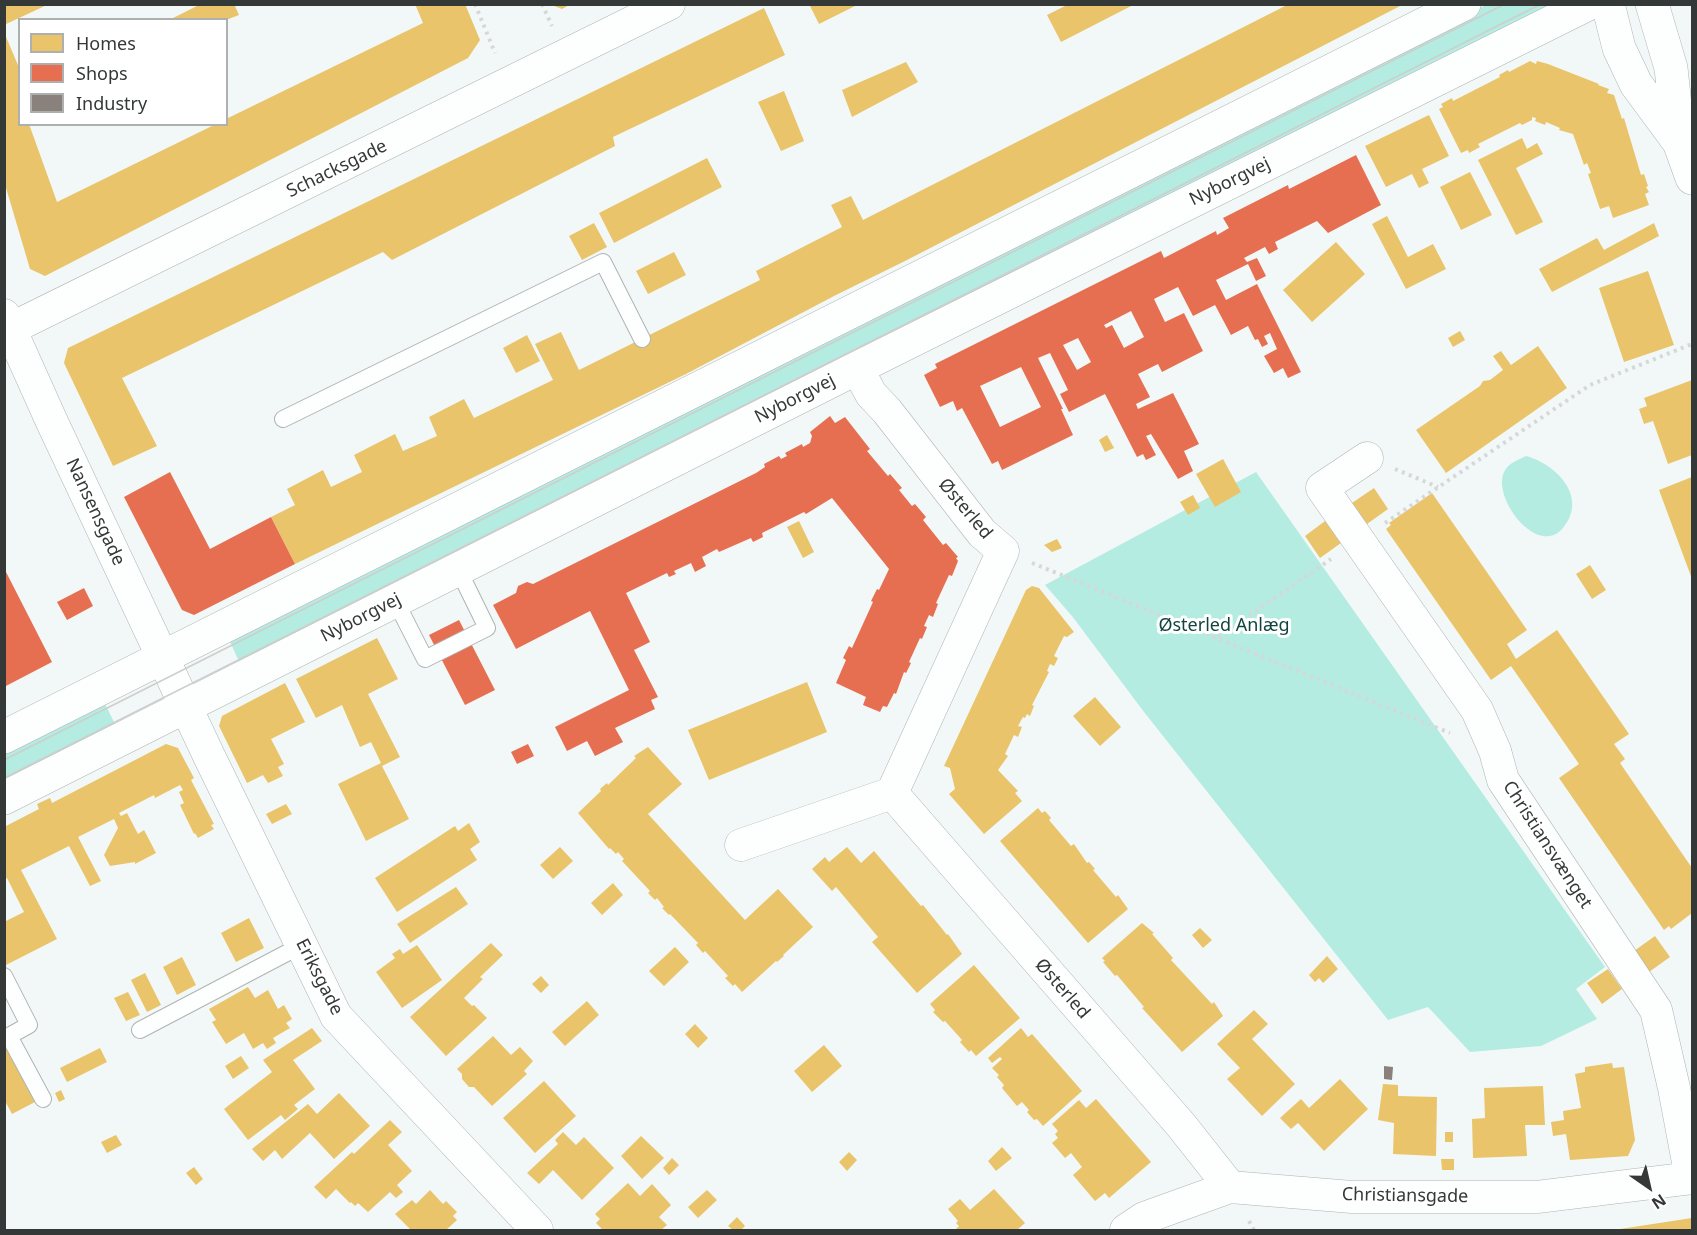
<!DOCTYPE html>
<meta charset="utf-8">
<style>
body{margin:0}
#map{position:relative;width:1697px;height:1235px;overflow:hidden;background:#f2f8f7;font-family:"Noto Sans",sans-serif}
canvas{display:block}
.frame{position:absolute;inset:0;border:6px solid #343837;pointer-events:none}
.legend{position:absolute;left:18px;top:18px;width:210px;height:108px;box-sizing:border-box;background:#fff;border:2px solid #aeafaf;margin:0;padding:8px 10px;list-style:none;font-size:18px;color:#343837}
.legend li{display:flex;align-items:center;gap:12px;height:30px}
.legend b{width:30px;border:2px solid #aeafaf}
.north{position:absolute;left:1619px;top:1157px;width:60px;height:60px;-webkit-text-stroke:4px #fff;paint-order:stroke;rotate:146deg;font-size:16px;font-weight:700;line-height:24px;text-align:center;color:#343837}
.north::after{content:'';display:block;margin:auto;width:21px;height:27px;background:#343837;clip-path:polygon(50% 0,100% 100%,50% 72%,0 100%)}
</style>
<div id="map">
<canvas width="1697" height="1235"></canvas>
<div class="frame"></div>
<ul class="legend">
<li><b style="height:16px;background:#e9c46a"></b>Homes</li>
<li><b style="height:16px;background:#e76f51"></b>Shops</li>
<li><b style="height:16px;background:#8a817c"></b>Industry</li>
</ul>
<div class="north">N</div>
</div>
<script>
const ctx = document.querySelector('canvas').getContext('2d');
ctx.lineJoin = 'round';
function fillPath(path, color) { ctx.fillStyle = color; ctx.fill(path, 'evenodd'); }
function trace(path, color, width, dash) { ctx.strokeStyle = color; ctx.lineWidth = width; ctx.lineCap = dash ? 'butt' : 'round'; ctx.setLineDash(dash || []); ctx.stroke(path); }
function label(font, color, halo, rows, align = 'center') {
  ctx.font = font + ' "Noto Sans",sans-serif'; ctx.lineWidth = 6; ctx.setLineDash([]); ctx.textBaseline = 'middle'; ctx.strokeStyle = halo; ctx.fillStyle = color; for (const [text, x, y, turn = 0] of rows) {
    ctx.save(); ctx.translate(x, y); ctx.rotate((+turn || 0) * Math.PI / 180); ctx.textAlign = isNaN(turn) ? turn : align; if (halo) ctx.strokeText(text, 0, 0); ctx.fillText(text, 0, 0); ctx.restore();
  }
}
fillPath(new Path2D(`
 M1486,5h62l2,8 -1308,655 -15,-33z
 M1526,456c30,8 63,41 37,72 -25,30 -71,-29 -59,-56 4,-9 14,-12 22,-16z
 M1256,472l349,495 -29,22 21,30 -56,27 -71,6 -42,-45 -40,13 -244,-308 -72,-96 -27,-31z
 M103,700l16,32 -114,58v-40z`), '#b4ece2');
fillPath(new Path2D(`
 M4,4h45l-45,21z
 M201,4h33l5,11 -13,5h-57z
 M415,4h50l15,36 -12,18 -423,218 -15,-7 -26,-88v-149l16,38v54h9l28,78 159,-78h10v-5l197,-96z
 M549,4h22l-9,5z
 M809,4h50l-40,20z
 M1069,4h66l-74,38 -14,-27z
 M1289,4h115l-499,257 -71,35 -148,78 -391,190 -24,-47 24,-12 -8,-16 36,-19 8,17 31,-15 -8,-17 41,-21 8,17 34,-15 -8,-19 35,-18 10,19 79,-38 -18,-36 26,-12 18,38 181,-90 -4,-9 86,-44 -11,-22 20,-9 12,24z
 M764,8l21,47 -172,82 2,9 -223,114 -9,-8 -261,126 35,68 -44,20 -49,-103 4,-15z
 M1530,61l6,3 1,-3 11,3 51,20 -1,1 11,4 -2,4 7,2 8,24 2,-1 17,57 3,-1 4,12 -2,1 3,5 -4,2 4,11 -36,13 -4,-12 -9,3 -12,-35 3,-1 -4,-10 -3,2 -11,-31 -14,-4 1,-2 -14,-6 -1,3 -10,-4 1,-3 -4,-1v3l-10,5 -2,-2 -42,21 2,3 -11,6 -1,-3 -7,3 -22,-44 4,-2 -2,-3 11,-6 1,3 47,-24 -1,-2 9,-5 1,2z
 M906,62l12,20 -66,35 -10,-27z
 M784,91l20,50 -23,10 -23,-49z
 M1429,115l20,41 -27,13 7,14 -10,5 -7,-14 -26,13 -21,-41z
 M1522,138l5,11 10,-6 6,11 -27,14 27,54 -27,13 -38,-75z
 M707,158l15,29 -108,56 -15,-30z
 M1470,172l22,43 -31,15 -21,-43z
 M1387,216l21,41 25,-13 13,25 -40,20 -34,-65z
 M594,223l13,24 -25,13 -13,-24z
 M1654,223l5,13 -107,56 -13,-23 58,-31 7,12z
 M1336,242l29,32 -53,48 -29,-32z
 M674,252l12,23 -38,19 -12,-23z
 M1648,271l26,74 -50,17 -25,-74z
 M1460,331l5,9 -12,7 -5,-9z
 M527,335l13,26 -24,12 -13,-25z
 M1538,346l29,42 -121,85 -30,-43 64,-44 3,-5 7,-1 13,-10 -10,-14 8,-5 10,14z
 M1692,380v75l-24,9 -15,-43 -9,3 -5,-15 8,-3 -3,-8z
 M1107,435l7,13 -9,4 -6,-12z
 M1223,459l18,33 -26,15 -19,-33z
 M1692,477v102l-33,-89z
 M1374,488l14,21 -21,15 -15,-21z
 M1432,493l95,137 -20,14 9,15 41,-29 72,104 -15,10 11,15 -5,4 72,105v45l-21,16 -2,-3 -5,4 -105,-152 20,-14 -68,-98 -20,14 -105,-151 5,-4 -2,-2z
 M1193,495l7,13 -12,7 -8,-13z
 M799,521l15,31 -11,6 -16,-31z
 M1325,521l16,22 -21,15 -15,-22z
 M1057,539l5,9 -10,4 -8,-7z
 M1590,565l16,25 -14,9 -16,-25z
 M1032,586l7,2 35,44 -7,5 -3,-1 -10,20 4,2 -4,8 -4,-2 -3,7 2,1 -17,33 2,1 -4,10 -3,-2 -2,4 -2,-1 -5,9 4,1 -4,10 -4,-2 -9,19 3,2 -10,14 20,21 -3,2 7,8 -38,33 -35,-40 6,-5 -5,-21 -6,-2 82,-176z
 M377,638l21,41 -30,15 32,63 -18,9 27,53 -43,22 -28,-57 43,-21 -10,-21 -11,5 -18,-42 -26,13 -20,-39z
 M807,682l20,50 -118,48 -21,-50z
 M285,683l20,39 -34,17 13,25 -6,3 5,9 -15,7 -5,-8 -16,8 -28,-57 3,-10z
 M1095,697l26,30 -21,19 -27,-30z
 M166,744l12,4 16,30 -3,2 23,44 -3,1 3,4 -16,9 -3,-5 -1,1 -14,-29 4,-2 -5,-11 4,-2 -3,-5 -25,13 -1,-3 -35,18 2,3 6,-3 11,21 6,-4 12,23 -21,11v-2l-25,4 -6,-11 14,-27 -4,-9 -36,18 23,44 -11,5 -21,-40 -48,24 36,69 -51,26 -2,-3v-40l20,-10 -17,-34 -3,1v-52l35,-18 -2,-5 13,-6 2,5z
 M648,747l34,37 -34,30 97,106 33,-31 35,38 -30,28 1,1 -7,6 -1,-1 -34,31 -7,-8 -2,2 -8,-8 3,-2 -23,-25 -2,2 -7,-8 2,-2 -28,-29 -1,1 -7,-7 2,-1 -7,-9 -2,2 -7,-7 2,-2 -28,-30 2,-2 -6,-7 -2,2 -6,-6 -1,1 -31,-36 23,-22 -1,-2 7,-6 1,2 28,-27 -2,-2z
 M286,804l6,10 -20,10 -6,-10z
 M1038,808l4,5 3,-2 6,7 -2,2 22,26 3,-2 13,19 2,-1 6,7 -2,1 23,27 2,-2 10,14 -40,34 -88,-102z
 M469,823l11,19 -10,7 7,11 -80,52 -22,-34 80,-52 3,5z
 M560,847l13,14 -20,18 -13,-14z
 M847,847l14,16 13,-12 47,55 2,-1 24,30 1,-1 14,20 -45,39 -45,-51 6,-5 -42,-50 -4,4 -20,-22 13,-12 4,5z
 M613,883l10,12 -21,20 -11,-12z
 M456,887l12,17 -58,39 -13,-19z
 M249,918l15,30 -28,14 -15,-29z
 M1142,923l12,10 -2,1 21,24 -2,2 41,44 2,-2 9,14 -41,36 -40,-44 2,-1 -27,-32 -2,1 -12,-14 2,-1 -3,-3z
 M1200,928l12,12 -9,8 -11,-13z
 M1655,936l15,21 -21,15 -15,-21z
 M491,943l12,12 -23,22 3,2 -19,19 8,8 2,-1 13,13 -41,38 -36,-39z
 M417,945l25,35 -40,28 -26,-36 19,-14 -3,-4 8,-5 3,5z
 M675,947l14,15 -25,24 -15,-15z
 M1327,956l11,13 -15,14 -4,-5 -4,4 -6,-7z
 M182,957l14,28 -19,10 -14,-28z
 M974,965l46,53 -44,38 -5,-6 -2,2 -9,-10 2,-2 -17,-19 -2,1 -10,-10 2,-2 -5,-6z
 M1608,969l14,20 -20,15 -15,-21z
 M145,973l16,32 -14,7 -16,-32z
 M541,976l8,9 -8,8 -9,-9z
 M248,987l7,11 13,-8 10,19 6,-4 8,14 -6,4 4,5 -17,10 3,5 -9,6 -4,-6 -10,6 -9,-16 -18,11 -14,-22 4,-2 -7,-11z
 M128,992l12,23 -14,6 -12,-23z
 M587,1001l12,14 -34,31 -13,-14z
 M1254,1010l14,14 -16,15 43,45 -33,32 -35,-37 13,-11 -23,-24z
 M695,1024l13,14 -10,10 -13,-14z
 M312,1028l10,13 -29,19 22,29 -21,16 4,4 -13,11 -4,-5 -33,25 -24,-31 48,-37 -9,-12z
 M1021,1028l7,9 4,-3 50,57 -39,35 -6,-7 -3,1 -7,-8 2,-2 -7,-8 -5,4 -15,-18 2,-3 -7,-8 2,-2 -7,-7 10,-9 -2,-2 -8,6 -4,-5z
 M493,1036l18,19 9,-8 13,14 -9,10 3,3 -35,32 -18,-19h-5l-7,-8v-5l-5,-5z
 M4,1040l31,62 -23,12 -8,-15z
 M824,1045l18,21 -30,26 -18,-21z
 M100,1048l7,14 -40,20 -7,-14z
 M241,1056l8,12 -16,11 -8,-13z
 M1612,1063l1,5 11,-1 11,73 -7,16 -58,4 -4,-26 -13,2 -2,-14 13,-2 -1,-9 18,-3 -6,-34 10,-2v-5z
 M1340,1079l28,30 -44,42 -26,-28 -7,6 -11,-11 21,-19 8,9z
 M544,1081l32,35 -41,37 -32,-35z
 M1383,1084l15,1v11l39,1 -1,59 -43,-2 1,-31 -16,-3z
 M1543,1086l2,39h-20l2,31 -54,2 -1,-39 13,-1 -1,-30z
 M61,1090l4,9 -6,3 -4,-9z
 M339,1093l31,33 -36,33 -24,-26 -28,26 -7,-9 -12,11 -11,-12 56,-45 9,10z
 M1096,1099l55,63 -42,36 -4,-5 -10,8 -22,-26 9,-8 -11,-14 -6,5 -13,-15 6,-5 -3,-4 3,-3 -6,-7 27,-24 7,8z
 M390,1120l12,12 -14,13 24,26 -15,14 6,7 -7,6 -6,-6 -22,20 -10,-9 -3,3 -4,-4 -1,1 -14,-14 -10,10 -12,-12 38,-35 2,2z
 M563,1132l13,13 8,-8 30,31 -32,32 -29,-30 -14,14 -12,-11 31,-29 -3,-4z
 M1445,1132h8v10h-8z
 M116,1135l6,10 -15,8 -6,-11z
 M641,1136l23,22 -22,21 -21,-23z
 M1002,1147l10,11 -16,13 -8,-10z
 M849,1152l8,8 -10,11 -8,-9z
 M672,1158l7,7 -10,10 -6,-7z
 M1441,1159h13v11h-12z
 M194,1167l9,12 -7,6 -10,-12z
 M628,1183l12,13 12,-12 19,21 -12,12 8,8 -6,5h-58l-7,-7 4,-4 -5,-5z
 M994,1189l31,34 -8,7h-62l4,-4 -3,-3 2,-2 -10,-12 12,-10 10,11z
 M430,1190l13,14 3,-3 11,11 -4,4 4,4 -11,10h-35l-16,-16 17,-14 4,4z
 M707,1190l10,10 -19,18 -10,-11z
 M737,1217l8,9 -4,4h-8l-5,-4z
 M1692,1218v12h-72v-1z`), '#e9c46a');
fillPath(new Path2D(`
 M1356,155l25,50 -53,28 -11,-12 -42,21 3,7 -9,5 -4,-7 -21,11 3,4 10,-4 9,18 -10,5 -8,-17 -32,16 10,20 31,-16 44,88 -13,6 -5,-10 -9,5 -10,-17 13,-7 -7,-16 -6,3 4,8 -6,3 -4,-8 -3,1 -7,-14 -17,9 -16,-30 -22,11 -15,-29 -24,12 11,23 19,-9 19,38 -41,21 -4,-8 -20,10 12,23 -14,7 2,5 35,-16 26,51 -15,7 9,20 -15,8 -27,-45 -5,2 10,19 -10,5 -3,-6 -6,3 -32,-63 -36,18 -9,-18 8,-4 -18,-37 -12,5 25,51h-2l12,26 -71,35 -4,-9 -6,3 -30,-56 -5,3 -4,-10 -13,6 -16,-32 13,-7 -2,-4 226,-113 3,7 52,-27 1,4 12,-7 -6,-10 65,-33 1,4zM1131,311l13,26 -20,11 -12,-23 -6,3 -2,-3zM1078,338l13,24 -14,8 -14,-25zM1021,367l20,40 -41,20 -20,-41z
 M830,416l5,7 10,-6 25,32 -3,2 21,25 2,-2 12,14 -3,2 13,16 3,-2 11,13 -3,3 20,25 3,-2 12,14 -2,1 2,3 -6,15 -3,-1 -13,28 2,1 -5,13 -4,-2 -5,11 3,1 -5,12 -2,-1 -11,24 2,1 -5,10 -2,-1 -8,22 -2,-1 -7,14 -4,-1 -3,6 -17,-7 3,-8 -30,-14 10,-23 -3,-2 6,-12 3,2 21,-46 -2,-1 6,-12 2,1 10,-21 -57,-71 -26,16 -2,-2 -42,21 1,4 -10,5 -2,-4 -32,14 -2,-3 -15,8 4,9 -11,6 -4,-9 -17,8 2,3 -7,3 -2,-4 -41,20 24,49 -16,8 24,47 -7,3 4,9 -40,19 8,14 -28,14 -8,-15 -20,10 -12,-24 74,-37 -39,-79 -74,38 -23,-44 23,-12 2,-7 9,-4 6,2 223,-111 9,-6 -1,-3 15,-8 2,3 6,-3 -2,-3 17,-9 1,3 7,-4 2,-7 -2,-4z
 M170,472l40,77 61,-32 24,47 -101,51 -12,-5 -58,-113z
 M6,572l46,90 -48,25v-114z
 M84,588l9,18 -26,14 -10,-18z
 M459,620l36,70 -30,15 -36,-70z
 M528,744l6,12 -17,8 -6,-12z`), '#e76f51');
fillPath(new Path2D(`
 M1384,1066l9,1 -1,13 -8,-1z`), '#8a817c');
const lane = new Path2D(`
 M283,419l320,-157 39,77
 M395,600l30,59 62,-31 -29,-59
 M4,976l25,49 -20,11 34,63
 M140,1030l162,-85`);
const street = new Path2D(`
 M4,315l48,107 157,334 127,260 201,214
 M4,332l665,-328
 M857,368l14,26 16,17 95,122 21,18 -111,242 289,332 49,62
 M1367,458l-45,30 155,222 18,41 8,29 153,230 18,78 17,90
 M741,845l151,-52
 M1126,1230l18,-12 86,-31 122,10h185l155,-19`);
const secondary = new Path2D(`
 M1608,4l11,44 17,36 42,57
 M1652,4l19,64 8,74 13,36
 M4,737l1460,-733
 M4,798l853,-430 731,-364`);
trace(lane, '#afb4b3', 18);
trace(street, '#afb4b3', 33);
trace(secondary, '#afb4b3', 34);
trace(new Path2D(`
 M475,4l20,49
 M542,4l10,22
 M1395,469l43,18
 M1385,523l205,-138 102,-41
 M1032,563l418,170
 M1218,637l113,-78
 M1249,1221l5,9`), '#d6d8d8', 4, [3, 4.5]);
trace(lane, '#fdfefe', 16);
trace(street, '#fdfefe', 32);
trace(secondary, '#fdfefe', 33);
trace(new Path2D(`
 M4,760l1501,-756
 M4,778l1537,-774`), '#cdcecd', 1.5);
label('18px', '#343837', '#fff', [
 ["Schacksgade",337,169,-26],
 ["Nyborgvej",1230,182,-26],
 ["Nyborgvej",795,399,-27],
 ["Østerled",965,509,50],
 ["Nansensgade",95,512,65],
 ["Nyborgvej",361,618,-27],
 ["Christiansvænget",1547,845,57],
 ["Eriksgade",319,977,63],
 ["Østerled",1062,989,49],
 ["Christiansgade",1405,1196,1]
]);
label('18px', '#10463e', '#fff', [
 ["Østerled Anlæg",1224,626]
]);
</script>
